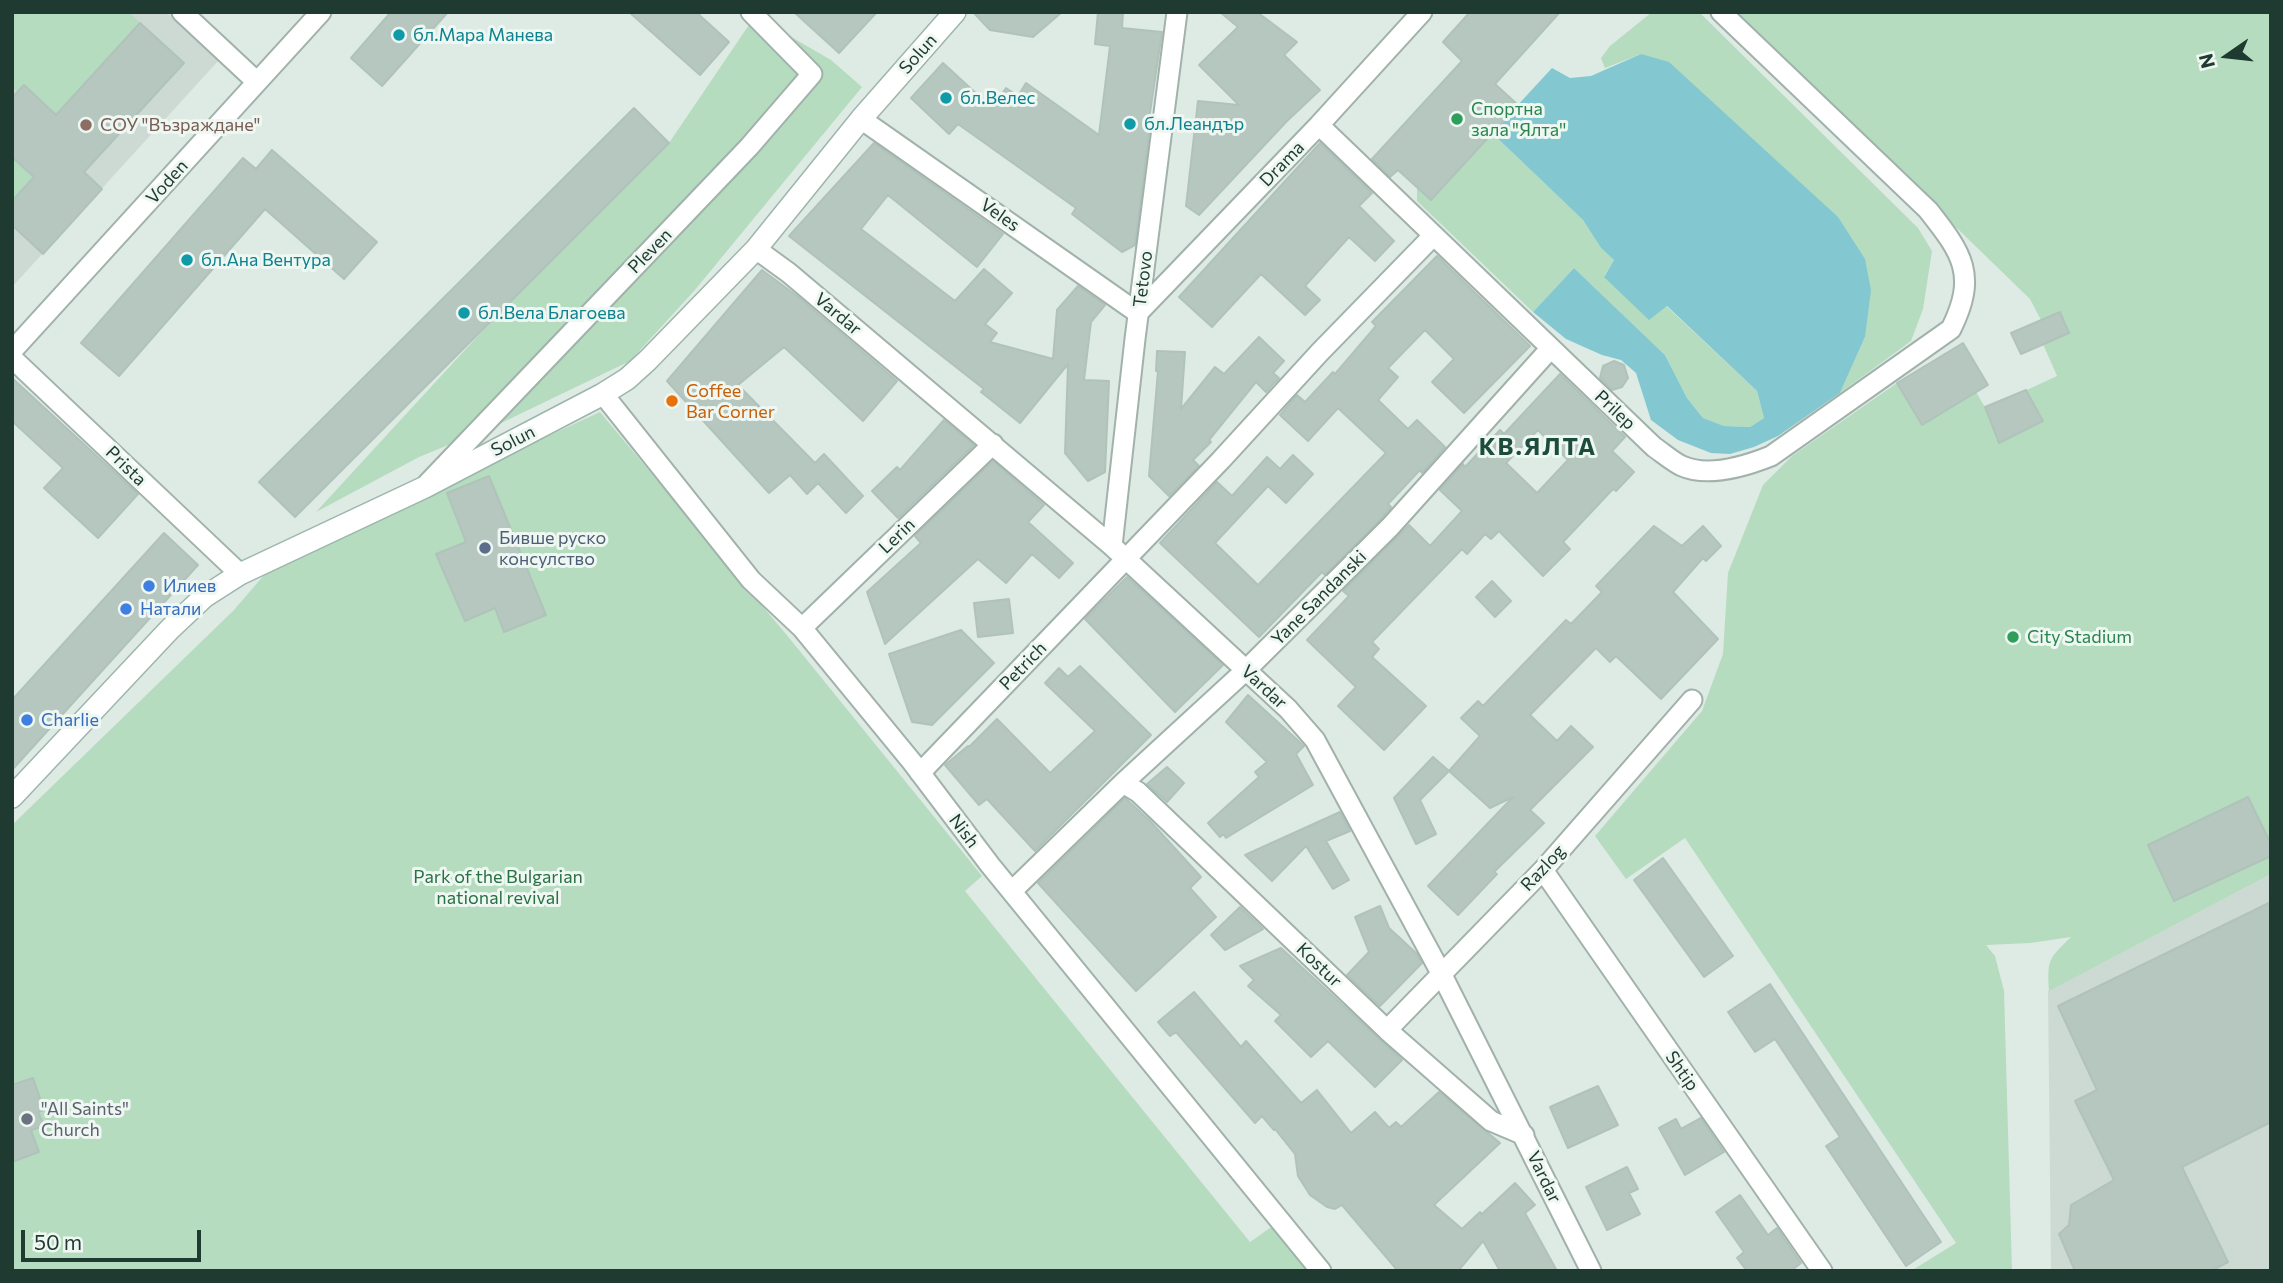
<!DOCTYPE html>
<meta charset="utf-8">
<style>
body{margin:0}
#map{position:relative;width:2283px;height:1283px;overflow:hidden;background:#deeae4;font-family:Commissioner,sans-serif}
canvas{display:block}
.frame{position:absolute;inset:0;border:14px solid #1f3a31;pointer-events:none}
.north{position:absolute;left:2192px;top:21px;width:70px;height:70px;-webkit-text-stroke:5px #eef7f2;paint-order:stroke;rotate:256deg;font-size:19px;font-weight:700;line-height:28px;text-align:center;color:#1f3a31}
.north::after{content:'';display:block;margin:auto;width:24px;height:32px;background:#1f3a31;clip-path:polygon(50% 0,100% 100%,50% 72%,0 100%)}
.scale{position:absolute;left:21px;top:1230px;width:180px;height:32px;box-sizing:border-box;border:4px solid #1f3a31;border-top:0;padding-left:9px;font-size:21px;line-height:24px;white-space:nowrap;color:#1f3a31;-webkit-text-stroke:5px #eef7f2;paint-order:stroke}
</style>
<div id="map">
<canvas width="2283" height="1283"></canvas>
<div class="frame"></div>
<div class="north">N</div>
<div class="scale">50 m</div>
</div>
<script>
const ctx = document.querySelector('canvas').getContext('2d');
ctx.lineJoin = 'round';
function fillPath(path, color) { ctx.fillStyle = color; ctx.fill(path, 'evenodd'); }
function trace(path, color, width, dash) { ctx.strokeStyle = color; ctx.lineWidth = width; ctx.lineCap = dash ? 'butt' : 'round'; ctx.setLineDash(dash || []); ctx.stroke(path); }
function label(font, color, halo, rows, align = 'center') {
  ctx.font = font + ' Commissioner,sans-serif'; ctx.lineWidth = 6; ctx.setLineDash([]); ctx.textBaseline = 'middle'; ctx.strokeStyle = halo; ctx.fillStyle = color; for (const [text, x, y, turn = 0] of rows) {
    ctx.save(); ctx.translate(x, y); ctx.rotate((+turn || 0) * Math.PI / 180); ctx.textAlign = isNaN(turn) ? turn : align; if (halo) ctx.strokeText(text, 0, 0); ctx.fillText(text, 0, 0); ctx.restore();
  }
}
fillPath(new Path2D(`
 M12,12h154l53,48 -207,227z
 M2271,874v397h-220l-3,-280z`), '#ccdad3');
fillPath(new Path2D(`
 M12,12h117l11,11 -84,92 -32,-30 -6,7 -6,-5z
 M1652,12h47l219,216 14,23 -9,58 -12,32 -71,52 25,-56 -224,-283 -36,14 -4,-10 9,-12z
 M1734,12h537v862l-222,117c-2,-33 0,-32 22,-54l-41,6 -44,2 9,11 9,35 8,280h-101l45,-28 -271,-405 -59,41 -31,-43 107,-125 21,-57 5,-81 35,-88 29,-29 105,-73 26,41 53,-32 10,17 71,-33 -14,-32 26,-12 -9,-20 -19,8 -11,-21z
 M755,16l76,44 31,27 -168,204 -64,70 -133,64 -78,32 -103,55 182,-198 171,-171z
 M1492,133l91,87 18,28 13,12 -10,16 62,30 91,85 7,27 -14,9 -26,-1 -21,-8 -16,-20 -22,-43 -91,-87 -41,44 -116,-111v-13l15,12z
 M12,157l22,20 -22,24z
 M600,412l190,227 192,237 -17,15 285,351 27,-19 36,48h-1301v-446l221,-214 32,-37 167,-84z`), '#b5dcbe');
fillPath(new Path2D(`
 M1641,54l28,8 169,155 27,42 6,31 -6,47 -25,56 -62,43 -24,11 -24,7 -19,-1 -33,-13 -27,-20 -15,-47 -15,-13 -19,-5 -36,-16 -33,-27 41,-44 91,87 22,43 16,20 21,8 26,1 14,-9 -7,-27 -90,-85 -18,14 -45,-43 10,-17 -13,-12 -18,-28 -91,-87 60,-65 18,10 21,-2z`), '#83c8d1');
const building = new Path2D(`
 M391,12h57l-66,74 -31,-28z
 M629,12h67l33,30 -29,33z
 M794,12h83l-38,41z
 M973,12h89l-29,25 -43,-7z
 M1098,12h25l-1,16 40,4 -14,94h2l-15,119 -13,7 -50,-38 4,-6 -118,-84 -9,10 -38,-36 32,-35 49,45 14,-20 12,8 8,-13 73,52 11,-89 -15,-2z
 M1220,12h37l40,30 -13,13 36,35 -33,31 -88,94 -13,-9 12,-105 41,4 -40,-40 39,-38z
 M1470,12h90l-65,72 23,21 -87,95 -33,-30 -8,7 -18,-18 90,-98 -19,-19z
 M140,23l44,40 -100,109 18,17 -59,65 -31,-29v-24l22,-24 -22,-20v-59l12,-13 32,30z
 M634,108l35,35 -374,374 -36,-35z
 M874,143l129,91 -26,33 -89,-72 -27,34 94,72 29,-32 28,24 -27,31 12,9 -7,9 63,17 4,-49 21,-24 27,19 -14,17 -7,58 25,1 -4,91 -17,9 -23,-28 3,-89 -48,59 -39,-31 3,-3 -195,-153z
 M1320,143l52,50 -13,13 35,35 -19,20 -26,-24 -44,49 15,14 -15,15 -44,-41 -49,53 -33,-30z
 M272,150l105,92 -33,37 -79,-70 -146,167 -38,-33 162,-185 13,11z
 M1437,256l93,90 -66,67 -32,-31 22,-23 -29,-29 -37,38 10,9 -20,23 30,29 9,-9 28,27 -23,26 -2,-3 -32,34 3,3 -10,12 -56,56 -3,-3 -63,65 -99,-94 57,-61 15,14 35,-39 13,12 13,-14 20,19 -27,29 -18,-17 -53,57 43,42 128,-132 -48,-45 -30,33 -28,-26 17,-20 8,7 28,-30 2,2 41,-48 -4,-4z
 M762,270l35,26 100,85 -34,40 -79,-74 -46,38 77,78 9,-9 39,42 -17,17 -28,-30 -11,11 -17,-19 -21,18 -102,-112z
 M2060,312l9,21 -48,21 -10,-21z
 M1259,337l25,24 -11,12 6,5 -13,14 -10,-10 -47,58 2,2 -18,18 6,6 -30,30 -20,-20 9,-105h-2l1,-20 28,1 -4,57 34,-42 9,7z
 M1963,343l25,42 -66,40 -25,-42z
 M1614,361l10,4 4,13 -6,9 -10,3 -12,-12 3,-12z
 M1560,374l65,63 -13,14 22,21 -18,19 -3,-2 -50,53 7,7 -27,27 -44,-45 -8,8 -6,-5 -18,20 -5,-5 -90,93 7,7 -7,8 54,49 -42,44 -46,-44 18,-19 -49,-47 42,-44 -6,-5 66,-66 21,21 32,-35 -22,-21 23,-26 2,3 35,-37 4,4zM1538,430l30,30 -31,33 -31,-30z
 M12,378l126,116 -40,44 -54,-50 19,-20 -51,-47z
 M2026,390l17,31 -44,22 -14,-36z
 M944,420l30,25 -76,73 -26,-27 25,-24 3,3z
 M993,461l51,44 -16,17 45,41 -14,15 -27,-24 -26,29 -28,-24 -93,85 -18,-52 54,-49 -6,-7z
 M489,476l57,139 -42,17 -9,-24 -30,13 -29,-67 30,-12 -19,-49z
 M1654,526l28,20 21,-20 18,20 -15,15 -3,-3 -30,34 45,47 -57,60 -45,-43 -6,6 -14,-14 -66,67 27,26 14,-15 22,21 -63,63 14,13 -50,49 3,2 -39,41 -30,-29 85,-89 -23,11 -41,-37 31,-35 -19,-18 17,-17 5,5 83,-86 5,4 31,-32 -6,-6z
 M164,533l34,32 -186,205v-70z
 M1127,577l96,88 -48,47 -90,-93z
 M1492,581l19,20 -16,16 -19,-20z
 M1009,599l4,34 -35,4 -4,-34z
 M961,630l33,33 -62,62 -20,-3 -23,-68z
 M1080,666l71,69 -116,116 -48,-52 -8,6 -34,-40 23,-19 1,1 28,-28 53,54 45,-42 -50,-48 14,-15 9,9z
 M1248,695l56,51 -8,8 17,31 -87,53 -3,-4 -3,3 -12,-14 51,-46 -4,-5 12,-10 -41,-40z
 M1433,757l16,14 -29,29 16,34 -20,10 -22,-46z
 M1167,767l17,16 -17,19 -20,-18z
 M2248,797l23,47v12l-97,45 -26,-56z
 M1125,798l25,23 51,56 -11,11 26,29 -80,74 -98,-108z
 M1340,812l10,19 -24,10 23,39 -16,9 -27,-43 -34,35 -27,-26z
 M1663,858l70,98 -29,21 -70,-97z
 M2271,902v220l-89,45 46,95 -17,9h-136l-16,-37 10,-9 2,-20 43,-25 -39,-79 22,-11 -39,-84z
 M1380,906l9,22 27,25 6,10 -42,43 -33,-31 22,-23 -14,-35z
 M1240,907l23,22 -38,21 -14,-15z
 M1281,948l121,112 -27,27 -47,-46 -17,16 -36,-36 6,-6 -33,-29 6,-6 -14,-14z
 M1770,984l171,258 -35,24 -80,-120 14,-9 -65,-98 -20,13 -27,-40z
 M1194,992l47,55 5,-6 55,62 16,-13 34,43 24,-21 14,16 7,-6 5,5 38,-35 61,51 -66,62 28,24 18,-17 2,2 33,-31 20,22 -10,8 32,58h-57l-17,-30 -25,30h-60l-56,-66 -7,4 -8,-2 -17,-12 -12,-19 -3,-22 -20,-25 -1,1 -12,-14 -7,7 -79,-91 -6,4 -12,-14z
 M33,1078l11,32 -6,2 6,14 -13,4 8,22 -27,10v-77z
 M1598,1086l20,39 -50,23 -18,-41z
 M1701,1118l23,34 -39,23 -26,-47 17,-9 5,10z
 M1627,1167l11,22 -9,4 11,21 -33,16 -21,-43z
 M1740,1195l28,40 9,-7 24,35 -10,8h-44l-10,-13 7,-6 -28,-40z`);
fillPath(building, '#b6c7c0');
trace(building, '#b0c3bb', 2);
const street = new Path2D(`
 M182,12l75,70
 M861,119l277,194 181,-188 103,-113
 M1319,125l335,322c9,6 19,15 28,19 27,12 64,0 89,-10l180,-127c27,-54 11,-76 -23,-119l-207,-198
 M756,249l33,24 323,273 176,163 27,31 126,233 150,298
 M12,351l309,-339
 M12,358l228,216
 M603,394l148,186 51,48 110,134 78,103 331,406
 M428,483l321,-336 63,-73 -61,-62
 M1112,546l23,-207 42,-327
 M802,628l191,-184
 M920,773l301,-313 99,-108 113,-116
 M1123,783l15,9 249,238 104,91 33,14
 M1543,870l279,401
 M1012,891l111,-108 123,-113 144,-143 160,-178
 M1387,1030l156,-160 149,-170`);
const secondary = new Path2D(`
 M12,797l158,-168 34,-32 36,-23 185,-87 178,-93 24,-15 21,-19 108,-111 105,-130 94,-107`);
trace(street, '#a1b2ab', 23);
trace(secondary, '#9db6ac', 24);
trace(street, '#fff', 19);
trace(secondary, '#fff', 21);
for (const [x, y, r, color] of [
 [399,35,7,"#0f9aa8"],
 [946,98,7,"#0f9aa8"],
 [1457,119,7,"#2e9e5b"],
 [1130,124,7,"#0f9aa8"],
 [86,125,7,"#8d6e63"],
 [187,260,7,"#0f9aa8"],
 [464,313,7,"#0f9aa8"],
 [672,401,7,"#e8710a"],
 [485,548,7,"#5c6f8a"],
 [149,586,7,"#3f7fe0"],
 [126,609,7,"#3f7fe0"],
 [2013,637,7,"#2e9e5b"],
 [27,720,7,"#3f7fe0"],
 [27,1119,7,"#6b7280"]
]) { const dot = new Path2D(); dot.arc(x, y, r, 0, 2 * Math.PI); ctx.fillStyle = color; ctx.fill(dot); trace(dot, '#eef7f2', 2.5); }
label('18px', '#0d838f', '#eef7f2', [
 ["бл.Мара Манева",413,35],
 ["бл.Велес",960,98],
 ["бл.Леандър",1144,124],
 ["бл.Ана Вентура",201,260],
 ["бл.Вела Благоева",478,313]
], 'left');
label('18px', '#1f3a31', '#eef7f2', [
 ["Solun",918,54,-48],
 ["Drama",1282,164,-46],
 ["Voden",167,182,-48],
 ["Veles",1000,215,35],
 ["Pleven",650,251,-46],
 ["Tetovo",1143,279,-83],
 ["Vardar",838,314,40],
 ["Prilep",1615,410,43],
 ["Solun",513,441,-27],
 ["Prista",126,466,44],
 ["Lerin",897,536,-44],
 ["Yane Sandanski",1319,598,-45],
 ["Petrich",1023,666,-46],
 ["Vardar",1264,687,43],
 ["Nish",964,831,53],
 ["Razlog",1543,868,-47],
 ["Kostur",1319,965,44],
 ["Shtip",1682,1071,55],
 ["Vardar",1544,1177,64]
]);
label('18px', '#27864d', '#eef7f2', [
 ["Спортна",1471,109],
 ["зала \"Ялта''",1471,130],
 ["City Stadium",2027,637]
], 'left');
label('18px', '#785e54', '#eef7f2', [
 ["СОУ \"Възраждане\"",100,125]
], 'left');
label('18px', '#c56008', '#eef7f2', [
 ["Coffee",686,391],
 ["Bar Corner",686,412]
], 'left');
label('18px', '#4e5e75', '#eef7f2', [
 ["Бивше руско",499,538],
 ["консулство",499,559]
], 'left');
label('18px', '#366cbe', '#eef7f2', [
 ["Илиев",163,586],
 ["Натали",140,609],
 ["Charlie",41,720]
], 'left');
label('18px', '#287142', '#eef7f2', [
 ["Park of the Bulgarian",498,877],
 ["national revival",498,898]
]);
label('18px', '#5b616d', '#eef7f2', [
 ["\"All Saints\"",41,1109],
 ["Church",41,1130]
], 'left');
ctx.letterSpacing = '2px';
label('bold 24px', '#1b4c3e', '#eef7f2', [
 ["КВ.ЯЛТА",1538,447]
]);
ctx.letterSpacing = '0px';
</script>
